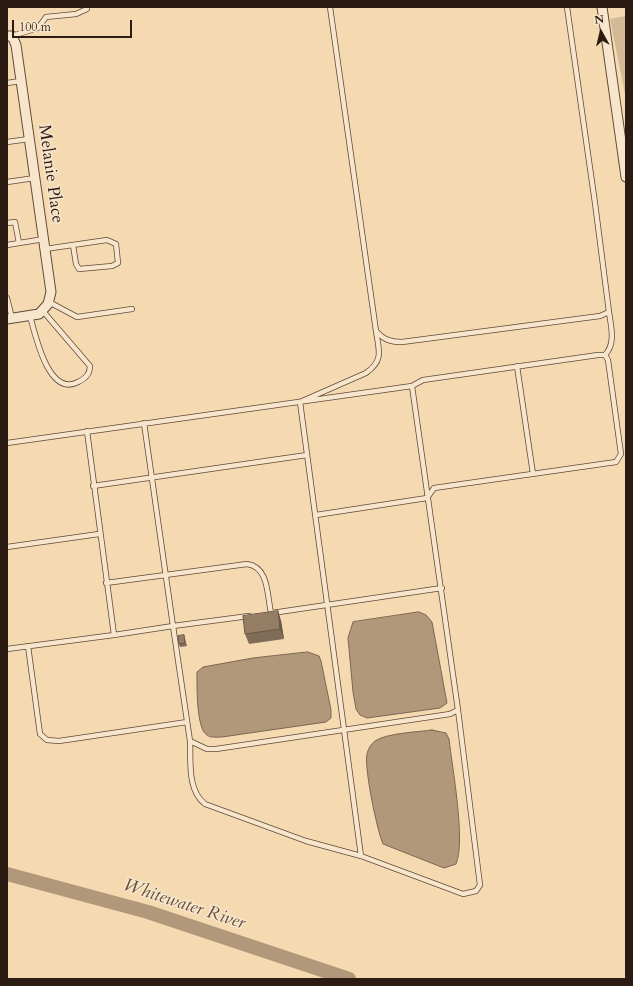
<!DOCTYPE html>
<style>
body{margin:0}
#map{position:relative;width:633px;height:986px;overflow:hidden;background:#f5d9b1;font-family:Cardo,serif}
canvas{display:block}
.frame{position:absolute;inset:0;border:8px solid #2c1b12;pointer-events:none}
.north{position:absolute;left:581px;top:12px;width:40px;height:40px;-webkit-text-stroke:3px #f8e6cc;paint-order:stroke;rotate:352deg;font-size:11px;font-weight:700;line-height:16px;text-align:center;color:#2c1b12}
.north::after{content:'';display:block;margin:auto;width:14px;height:18px;background:#2c1b12;clip-path:polygon(50% 0,100% 100%,50% 72%,0 100%)}
.scale{position:absolute;left:12px;top:20px;width:120px;height:18px;box-sizing:border-box;border:2px solid #2c1b12;border-top:0;padding-left:5px;font-size:12px;line-height:14px;white-space:nowrap;color:#2c1b12;-webkit-text-stroke:3px #f8e6cc;paint-order:stroke}
</style>
<div id="map">
<canvas width="633" height="986"></canvas>
<div class="frame"></div>
<div class="north">N</div>
<div class="scale">100 m</div>
</div>
<script>
const ctx = document.querySelector('canvas').getContext('2d');
ctx.lineJoin = 'round';
function fillPath(path, color) { ctx.fillStyle = color; ctx.fill(path, 'evenodd'); }
function trace(path, color, width, dash) { ctx.strokeStyle = color; ctx.lineWidth = width; ctx.lineCap = dash ? 'butt' : 'round'; ctx.setLineDash(dash || []); ctx.stroke(path); }
function label(font, color, halo, rows, align = 'center') {
  ctx.font = font + ' Cardo,serif'; ctx.lineWidth = 3; ctx.setLineDash([]); ctx.textBaseline = 'middle'; ctx.strokeStyle = halo; ctx.fillStyle = color; for (const [text, x, y, turn = 0] of rows) {
    ctx.save(); ctx.translate(x, y); ctx.rotate((+turn || 0) * Math.PI / 180); ctx.textAlign = isNaN(turn) ? turn : align; if (halo) ctx.strokeText(text, 0, 0); ctx.fillText(text, 0, 0); ctx.restore();
  }
}
fillPath(new Path2D(`
 M626,16v83l-16,-80z`), '#d3b996');
const water = new Path2D(`
 M419,612l7,3 6,7 15,81 -7,5 -73,10 -7,-3 -4,-6 -3,-17 -5,-54 5,-16z
 M308,652l11,4 2,5 10,49v8l-5,4 -104,15c-5,0 -12,1 -15,-2 -11,-6 -10,-51 -10,-63l6,-5 50,-9z
 M432,730l14,3 3,6c3,27 17,103 7,125l-12,4 -61,-24c-6,-14 -19,-76 -16,-90 1,-5 4,-10 8,-13 12,-8 43,-9 57,-11z`);
fillPath(water, '#b1987b');
trace(water, '#7c6651', 1);
trace(new Path2D(`
 M7,874l141,38 201,67`), '#b1987b', 14);
const lane = new Path2D(`
 M330,7l46,324c8,9 15,11 26,11l198,-26 9,-4 -14,-109 -28,-196
 M12,36l26,-8 8,-11 30,-3 11,-5v-2
 M7,83l14,-2
 M7,142l22,-3
 M7,182l28,-4
 M7,223l8,-1 4,21
 M7,245l37,-6
 M45,249l62,-9 9,4 2,19 -6,3 -33,3 -3,-5 -3,-19
 M7,298l5,20
 M49,302l28,15 55,-8
 M30,316c5,17 18,82 48,66 8,-4 12,-8 12,-16l-48,-56
 M376,331c3,20 8,29 -10,42l-66,29 61,454 102,38 13,-3 4,-6 -22,-175
 M605,355c11,-12 6,-28 4,-43
 M517,366l16,108
 M144,423l29,203 76,-10
 M87,431l27,204 59,-9 17,115 17,8h9l234,-35 8,-4 -46,-324
 M7,443l405,-57 11,-6 175,-25h7l3,5 13,94 -5,8 -182,26 -7,10 -111,17
 M93,486l214,-31
 M7,547l92,-13
 M106,583l141,-19c22,3 20,31 24,49
 M272,613l170,-25
 M28,646l12,88 7,6 12,1 128,-19
 M7,649l107,-14
 M190,741c1,20 -3,49 15,63l101,37 55,15`);
const street = new Path2D(`
 M602,7l24,170
 M7,36h5l4,9 35,247 -3,12 -9,10 -32,5`);
trace(lane, '#5e4a3a', 6);
trace(street, '#5e4a3a', 11);
trace(lane, '#f8e6cc', 4.5);
trace(street, '#f8e6cc', 9);
fillPath(new Path2D(`
 M278,611l3,10 3,18 -35,5 -4,-10z
 M184,635l3,11 -7,1 -1,-3z`), '#806c57');
fillPath(new Path2D(`
 M278,611l3,10 3,18 -4,-10z`), '#685847');
const building = new Path2D(`
 M278,611l2,18 -35,5 -2,-18z
 M184,635l1,8 -6,1 -1,-8z`);
fillPath(building, '#957e65');
trace(building, '#685847', 1);
label('17px', '#2c1b12', '#f8e6cc', [
 ["Melanie Place",50,174,82]
]);
label('italic 18px', '#614d3c', '#f8e6cc', [
 ["Whitewater River",184,905,18]
]);
</script>
